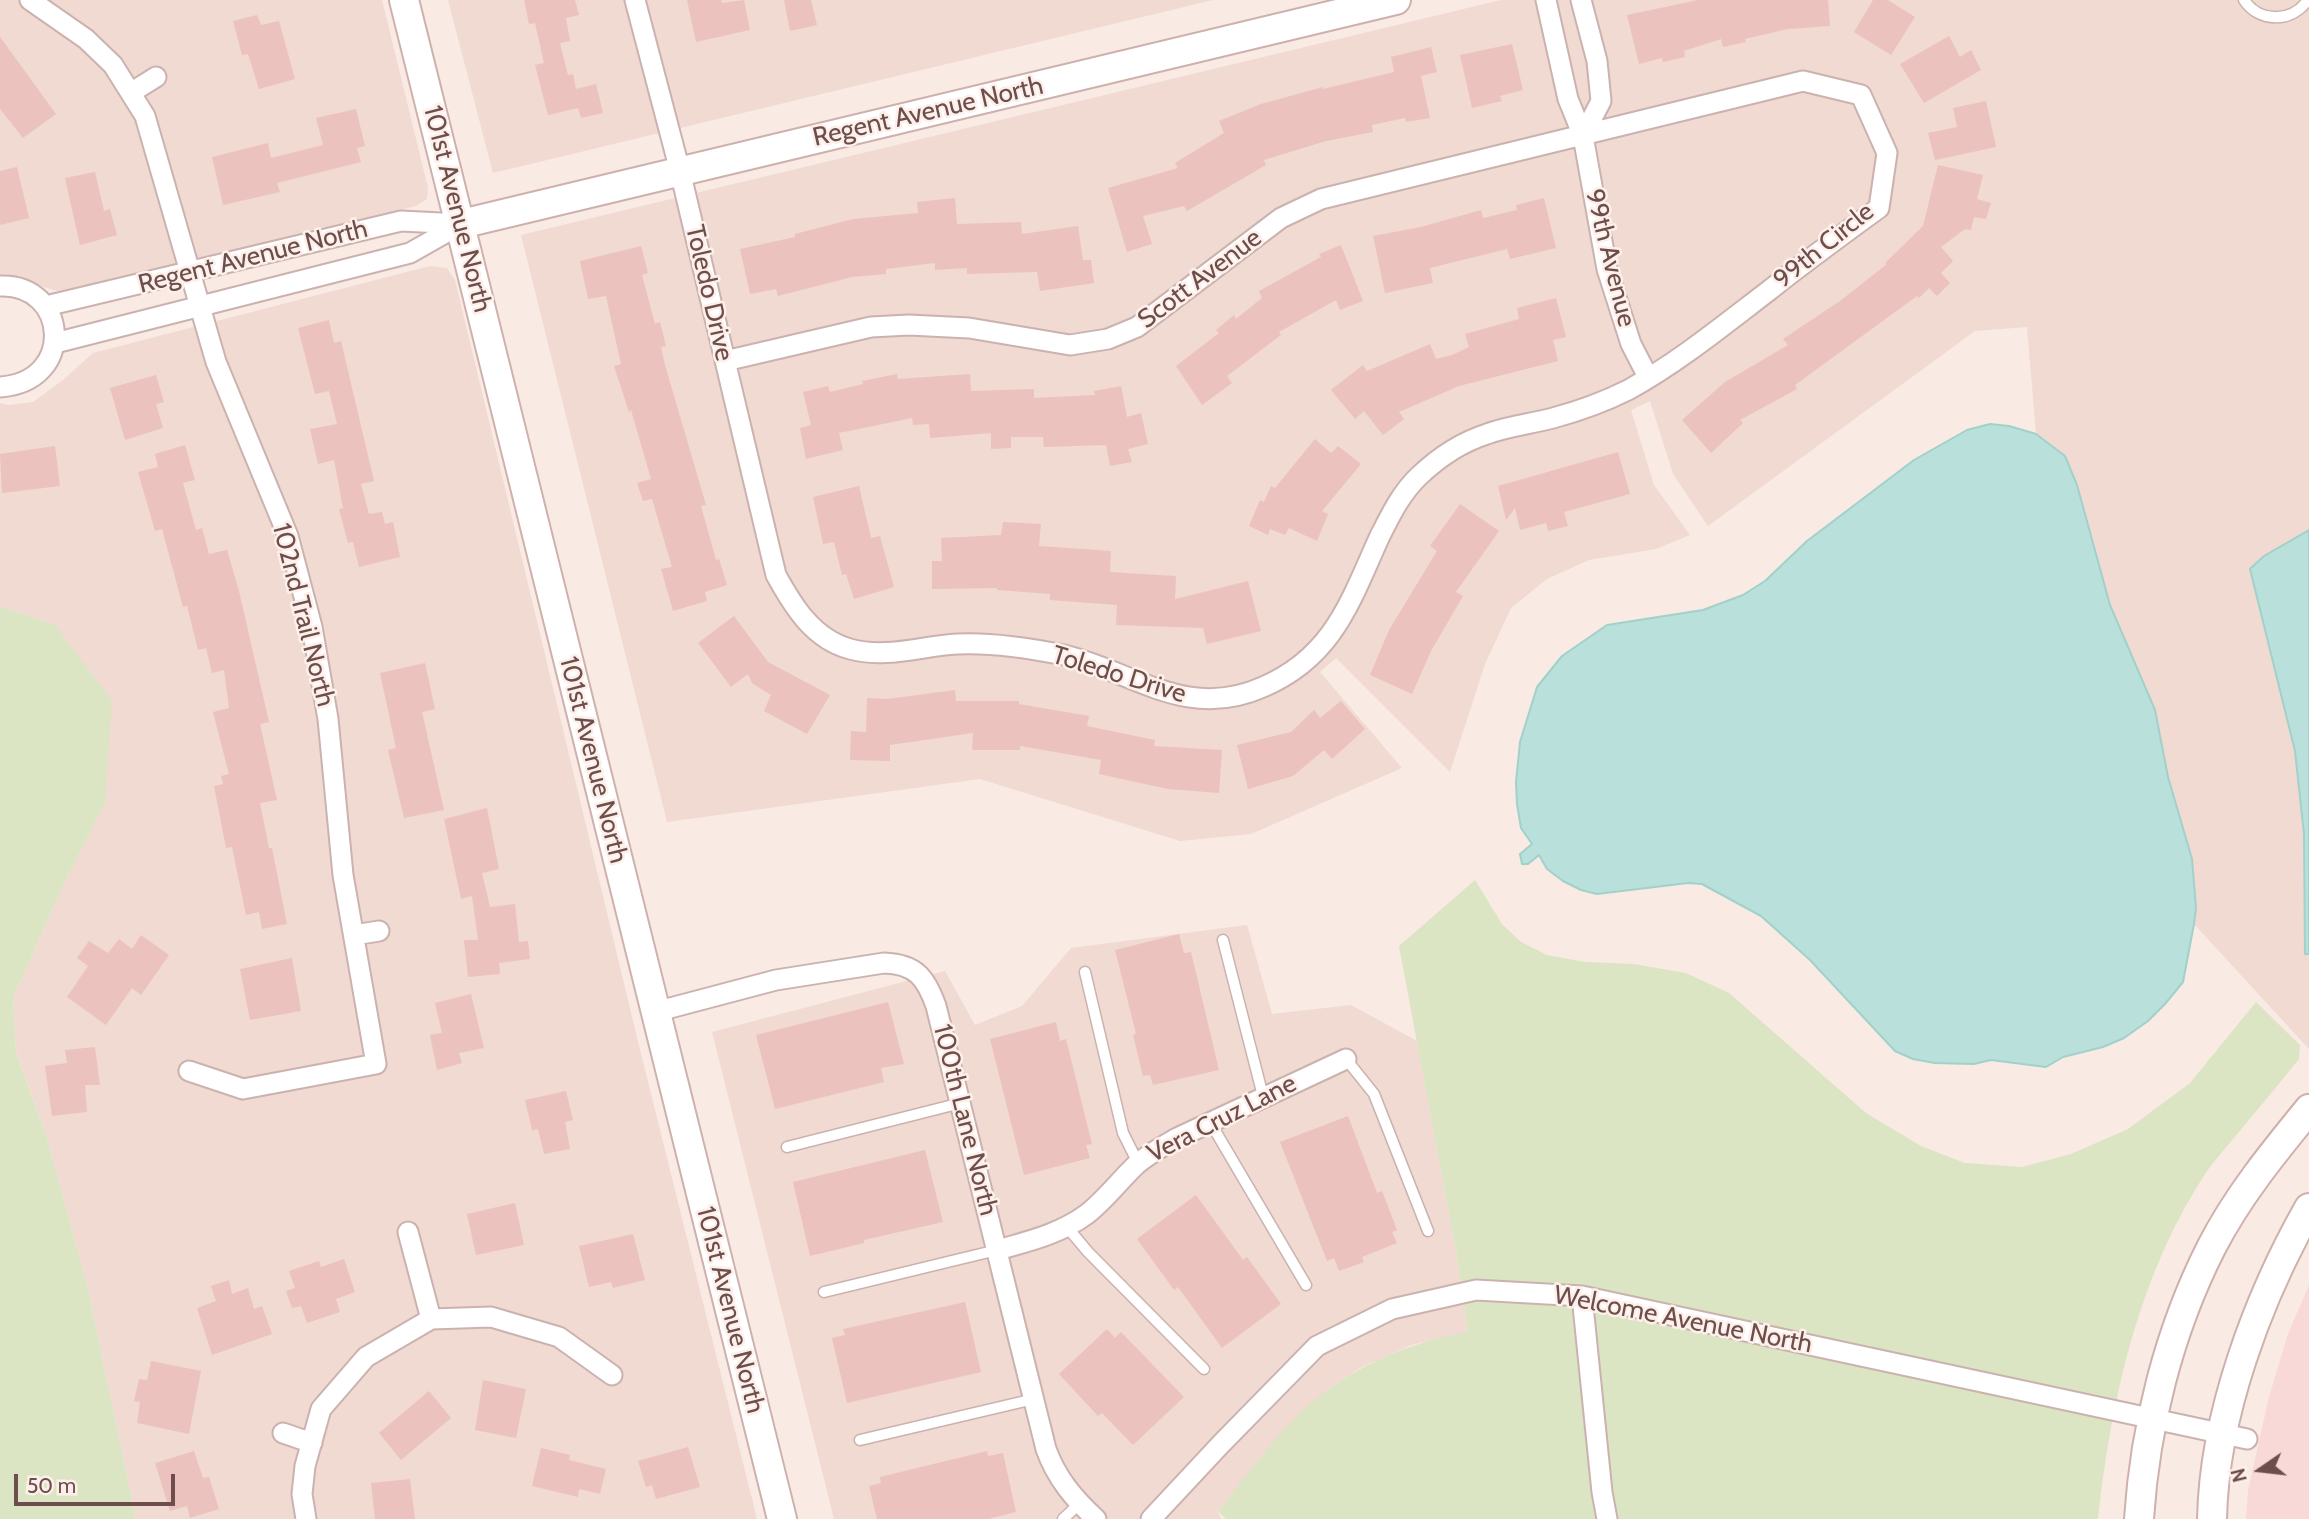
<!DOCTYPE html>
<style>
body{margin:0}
#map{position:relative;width:2309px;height:1519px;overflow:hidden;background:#f9eae3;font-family:Cabin,sans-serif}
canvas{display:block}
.north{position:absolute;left:2225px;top:1435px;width:70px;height:70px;-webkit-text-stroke:5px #fdefe9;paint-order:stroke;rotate:256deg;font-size:19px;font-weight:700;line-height:28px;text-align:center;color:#6e4e4c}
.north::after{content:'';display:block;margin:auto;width:24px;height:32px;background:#6e4e4c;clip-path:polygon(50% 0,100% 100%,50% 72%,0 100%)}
.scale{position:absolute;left:14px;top:1474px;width:161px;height:32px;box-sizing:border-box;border:4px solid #6e4e4c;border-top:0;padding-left:9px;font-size:21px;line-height:24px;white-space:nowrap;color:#6e4e4c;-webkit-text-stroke:5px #fdefe9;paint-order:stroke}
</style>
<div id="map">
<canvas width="2309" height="1519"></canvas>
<div class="north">N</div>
<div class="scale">50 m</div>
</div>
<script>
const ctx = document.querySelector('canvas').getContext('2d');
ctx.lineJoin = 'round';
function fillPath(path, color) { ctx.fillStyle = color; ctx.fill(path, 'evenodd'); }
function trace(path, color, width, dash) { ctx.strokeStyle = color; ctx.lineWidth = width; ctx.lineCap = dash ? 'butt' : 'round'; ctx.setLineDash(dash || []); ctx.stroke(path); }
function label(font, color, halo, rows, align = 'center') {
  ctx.font = font + ' Cabin,sans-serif'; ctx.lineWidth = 5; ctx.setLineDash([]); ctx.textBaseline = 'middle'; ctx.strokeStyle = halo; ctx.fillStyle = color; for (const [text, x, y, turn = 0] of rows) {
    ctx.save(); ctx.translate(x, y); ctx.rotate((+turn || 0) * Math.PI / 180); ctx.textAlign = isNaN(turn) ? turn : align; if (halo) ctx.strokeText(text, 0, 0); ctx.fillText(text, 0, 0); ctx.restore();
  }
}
fillPath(new Path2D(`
 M0,0h382l46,188 -1,11 -11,7 -355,86 -38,-11h-23z
 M448,0h765l-720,173z
 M1501,0h808v1049l-115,-125 2,-16 -4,-49 -24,-82 -13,-67 -45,-105 -33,-120 -12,-29 -29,-22 -9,-107 -52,4 -267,195 -35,-52 -23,-73 -19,9 23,75 36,50 -34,14 -67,11 -42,19 -36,29 -26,56 -35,108 -114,-114 -16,14 82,96 -151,66 -71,7 -200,-62 -313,43 -146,-587z
 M430,266l17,2 8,12 184,766 118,473h-621l-48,-230 -41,-151 -31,-87 -3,-53 47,-106 45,-89 -50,-178 -55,-19v-203l9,2 24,-3 30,-22 30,-27z
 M1247,925l25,89 79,-9 66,36 39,211 12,80 -57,13 -51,23 -30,20 -36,32 -76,91 3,8h-387l-122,-487 233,-61 30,54 47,-19 49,-58z`), '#f0dad2');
fillPath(new Path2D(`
 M2309,1285v234h-63l2,-28 21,-94 19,-63z`), '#f9d8d8');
fillPath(new Path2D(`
 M0,606l55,19 57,76 -7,102 -45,89 -47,106 3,54 31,86 41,151 48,230h-136z
 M1475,880l27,44 19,18 26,13 38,7 49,2 52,9 43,20 137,120 55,33 44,17 57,4 49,-13 57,-25 62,-46 66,-81 44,43 -1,14c-20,25 -41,50 -61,74 -10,13 -22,25 -31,38 -68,102 -96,228 -109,348h-872l-8,-8c25,-30 48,-63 75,-91 47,-48 110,-77 175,-88l-12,-80 -57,-306z`), '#dbe5c3');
const water = new Path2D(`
 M1990,424l19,2 27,8 29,22 12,29 33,120 45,105 13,67 24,82 4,49 -2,16 -11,58 -18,22 -17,17 -24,17 -21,9 -40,10 -17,10 -55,-7 -17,4 -39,-1 -22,-4 -18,-8 -85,-91 -49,-44 -59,-32 -14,-1 -91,11 -16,-4 -18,-9 -16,-12 -8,-14 -11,9h-6l-2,-10 12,-10 -11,-16 -4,-24 -1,-22 4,-40 17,-55 25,-31 45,-31 96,-15 40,-15 22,-14 42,-40 107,-81 53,-30z
 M2309,530v424h-4l-1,-120 -9,-83 -45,-182 14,-13z`);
fillPath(water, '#bae0db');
trace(water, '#a1d1ca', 2);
fillPath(new Path2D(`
 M524,0h51l4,15 -13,3 4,23 -10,2 8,32 5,-1 3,15 20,-5 7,29 -22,5 -3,-10 -30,7 -13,-50 9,-2 -9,-40 -6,1z
 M687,0h34l1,3 22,-3 6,30 -54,12z
 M784,0h27l6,25 -27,6z
 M1698,0h130l2,26 -42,3 -43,10 1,3 -23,5 -2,-8 -37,12 1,6 -22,5 -1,-4 -23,6 -12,-49z
 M1873,0h15l27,17 -24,38 -37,-23z
 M257,15l4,10 18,-4 16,58 -36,10 -11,-35 -6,1 -9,-34z
 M1949,36l11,21 11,-7 10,20 -57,33 -24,-39z
 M0,37l56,77 -33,24 -23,-29z
 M1512,44l11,46 -23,6 2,5 -30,7 -12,-53z
 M1431,47l6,25 -16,4 9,42 -24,4 -1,-4 -33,7 1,7 -47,9 -62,19 2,5 -79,46 -3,-5 -41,10 9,28 -25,8 -19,-64 70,-20 -3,-5 49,-30 -5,-12 42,-17 62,-17v2l71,-17 -3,-15z
 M1986,101l10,46 -61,13 -7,-27 29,-6 -4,-19z
 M356,109l9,37 -8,2 4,14 -84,21 3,9 -57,13 -11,-48 56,-14 3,15 52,-13 -7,-27z
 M1938,165l45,10 -6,24 14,4 -5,16 -12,-2 -3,13 -6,-1 -24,18 12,14 -12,12 9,10 -13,13 -8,-8 -10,10 -2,-2 -122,89 2,4 -57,31 3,3 -32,30 -29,-33 43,-38 63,-37 -5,-6 57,-38 47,-37 -2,-1 38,-37z
 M17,167l12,51 -29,7v-54z
 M95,172l9,39 6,-2 7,26 -37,10 -15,-67z
 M955,198l2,26 64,-2 1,12 56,-8 5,34h8l3,23 -54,8 -3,-19 -70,2v-6l-32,2v-7l-49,6v5l-34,3 -74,19 -2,-7 -26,5 -10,-45 55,-12v-3l58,-15 65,-6 -1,-11z
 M1544,198l12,50 -46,11 -3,-10 -77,19 3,15 -48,10 -12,-57 48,-9 60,-17 2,8 34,-8 -1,-5z
 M1341,245l22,56 -23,9 -4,-10 -57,32 2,3 -54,41 5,7 -30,22 -26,-39 43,-33 -3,-3 18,-15 2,4 26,-21 -3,-7 62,-34 -2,-3z
 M641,246l7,27 -6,2 13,49 5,-2 6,24 -5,1 4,18 41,140 -5,1 15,54 3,-1 8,26 -22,7 2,9 -34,10 -12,-42 11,-2 -20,-68 -9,2 -6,-18 14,-4 -20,-69 -2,2 -15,-46 7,-2 -15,-68 -18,3 -8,-38z
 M1556,298l10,39 -13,3 5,21 -99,25 -60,26 5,7 -21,16 -19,-24 -9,8 -24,-29 32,-25 4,6 63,-27 6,15 16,-4 17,-8 -4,-13 54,-15 -2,-11z
 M329,320l5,23 7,-2 33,140 -13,3 8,30 13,-2 3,12 8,-2 7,35 -41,10 -6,-25 -5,1 -9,-34 4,-1 -9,-48 -16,4 -8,-35 27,-5 -8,-33 -14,3 -17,-66z
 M897,374l1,5 72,-5 1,17 63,-2v9l61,-3 -1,-4 27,-5 6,31 14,-4 7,31 -20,5 4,13 -22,4 -4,-21 -62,2 -1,-10h-32v11l-20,1v-16l-61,5 -1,-14 -16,1 -1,-7 -73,15 4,17 -37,9 -6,-31 11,-3 -8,-33 25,-6 2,6 33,-8 -1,-3z
 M156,375l8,27 -8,2 7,24 -38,12 -15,-52z
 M1315,439l16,14 7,-7 23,18 -39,47 6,3 -11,27 -28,-13 -4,7 -15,-6 -2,6 -19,-9 11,-26 4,2 7,-16 4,2z
 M185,445l10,35 -12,3 13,47 6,-2 7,26 18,-4 12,41 30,131 -9,2 17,76 -17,3 9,45h3l15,76 -25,5 -3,-17 -13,3 -14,-68 -6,1 -12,-62 9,-2 -2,-8 8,-2 -16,-62 16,-4 -5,-38 -12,3 -6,-25 -8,2 -11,-44 -4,1 -21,-78 -7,2 -17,-59 20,-5 -3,-13z
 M55,446l5,40 -58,7 -2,-39z
 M1618,452l12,42 -66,18 4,14 -20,5 -2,-8 -26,7 -5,-22 -9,12 -8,-34z
 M859,486l12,52 9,-2 14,51 -40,12 -8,-25 -4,1 -8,-33 -11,2 -10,-47z
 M1460,504l39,27 -43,61 7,4 -32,55 -19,43 -42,-19 19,-45 48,-79 -7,-5z
 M1003,522l38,2 -2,22 72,5 -1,21 66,4 -1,23 73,-18 13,50 -54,13 -4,-16 -87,-3 1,-20 -67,-5v-6l-53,-4v-2l-65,1v-28h10l-1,-23 60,-3z
 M734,616l34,46 62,33 -23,39 -43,-23 7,-16 -19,-12 -4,-9 -17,13 -33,-44z
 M425,663l10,46 -13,3 22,98 -40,8 -16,-68 8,-2 -16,-75z
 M955,690l1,11h63v3l70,12 -2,10 68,14 -1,6 68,4 -3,43 -51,-4 -69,-15 2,-14 -81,-14v4h-48l1,-17 -83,12v16l-40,-1 1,-29 15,1 1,-34 20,1z
 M1341,701l24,28 -33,30 -8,-9 -31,26 -45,13 -11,-44 54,-13 23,-22 6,8z
 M487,808l12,61 -17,4 8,34 25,-3 4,38 9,-1 2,18 -31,4 1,11 -32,3 -4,-37h14l-6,-44 -11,3 -17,-80z
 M1179,934l5,19 7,-1 28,118 -66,15 -3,-10 -7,1 -10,-41 3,-1 -21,-84z
 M141,935l28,20 -28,40 -9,-7 -26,37 -39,-28 21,-31 -11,-8 12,-17 19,12 11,-14 13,10z
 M292,958l9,53 -51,9 -10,-51z
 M471,994l13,54 -25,5 3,10 -25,7 -7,-35 12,-2 -7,-30z
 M888,1002l16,62 -23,4 3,14 -109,27 -19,-74z
 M1056,1022l4,19 6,-2 26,105 -6,1 4,13 -66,17 -34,-136z
 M95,1047l5,38h-15l2,27 -35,4 -7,-50 22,-3 -2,-13z
 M566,1091l7,29 -8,2 5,27 -26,5 -6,-25 -6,1 -7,-30z
 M1348,1116l29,77 5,-2 15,39 -5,2 5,11 -35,14 2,5 -25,9 -5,-13 -7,3 -47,-119z
 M925,1150l18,72 -79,18v3l-54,13 -17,-74z
 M1196,1195l47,65 4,-3 34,47 -59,44 -44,-61 -4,3 -37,-51z
 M515,1203l9,42 -48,10 -9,-41z
 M633,1234l12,46 -32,8 -2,-6 -22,5 -10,-41z
 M344,1259l11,33 -19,7 4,13 -33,11 -6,-17 -9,2 -6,-17 9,-3 -6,-17 30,-10 2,6z
 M229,1280l3,14 16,-6 6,21 8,-3 10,28 -60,21 -15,-47 19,-7 -5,-15z
 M965,1302l16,70 -134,31 -15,-65 13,-3 -2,-6z
 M1107,1329l8,9 6,-6 63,65 -51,48 -31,-32 -4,3 -39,-42z
 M151,1361l50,10 -12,63 -52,-11 3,-21 -6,-1 5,-22 8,1z
 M483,1380l43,9 -10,49 -41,-8z
 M429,1391l22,27 -50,42 -22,-27z
 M688,1447l12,40 -44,12 -4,-14 -6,2 -8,-26z
 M541,1448l29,7 -1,5 37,9 -6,25 -21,-5 -1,8 -46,-11z
 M194,1451l9,27 6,-1 10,32 -29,9 -3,-12 -17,5 -15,-48z
 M987,1451l1,5 15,-3 13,59 -28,7h-111l-8,-33 12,-3 -1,-6z
 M410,1479l5,40h-40l-4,-36z`), '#ecc2be');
const lane = new Path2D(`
 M2244,0c15,23 48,23 64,0
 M1223,940l40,156
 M1085,972l38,161 15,30
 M1346,1059l28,35 54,137
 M1210,1122l96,163
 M787,1147l174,-44
 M1067,1227l21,25 116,117
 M824,1292l173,-42
 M860,1440l174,-41
 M1063,1519l16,-15`);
const street = new Path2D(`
 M30,0l56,39 27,26 32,51 71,246 72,174 24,91 16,92 15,156 33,189 -133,25 -54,-18
 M635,0l45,171 96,404c17,31 37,64 74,74 35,10 71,-3 107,-5 35,-2 72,4 107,11 70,17 123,66 199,32 70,-30 87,-85 116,-149 11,-22 22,-45 40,-62 19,-18 43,-34 68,-42 21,-8 44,-10 66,-16 26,-7 51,-16 75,-28 51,-28 97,-66 143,-101 35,-28 71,-54 108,-81l8,-55 -26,-58 -58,-14 -482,118 -40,19 -144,109 -29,12 -38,6 -101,-17 -60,-3 -38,2 -146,34
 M1546,0l22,99 15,37 24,133 24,75 17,33
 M1581,0l16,61 4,40 -18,35
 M132,92l24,-15
 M0,286c68,-3 77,96 0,101
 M46,306l355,-85 60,3
 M55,343l355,-90 51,-29
 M354,935l25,-4
 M655,1012l121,-32 108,-17c32,1 42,15 52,43l110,443c10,28 27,49 50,70
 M408,1232l23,87
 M998,1250c31,-9 62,-16 89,-36 18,-14 33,-34 50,-50 12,-10 26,-18 40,-26l169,-79
 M1582,1296l20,196 5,27
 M283,1433l29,10
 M306,1519l-4,-25 3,-28 16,-57 45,-52 65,-38 60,-2 68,20 53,38
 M1151,1519l70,-75 96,-98 75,-37 84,-19 106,6 665,143`);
const secondary = new Path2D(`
 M404,0l378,1519
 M461,224l935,-224
 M2139,1519c6,-93 30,-188 72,-271 26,-51 62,-95 98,-139
 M2212,1519c2,-104 46,-221 97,-311`);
trace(lane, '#cbb2ae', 13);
trace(street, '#cbb2ae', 23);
trace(secondary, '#ceb0ac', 32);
trace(lane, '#fff', 10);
trace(street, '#fff', 19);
trace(secondary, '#fff', 28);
label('26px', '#6e4e4c', '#fdefe9', [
 ["Regent Avenue North",928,112,-13],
 ["101st Avenue North",457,209,76],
 ["99th Circle",1824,246,-39],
 ["Regent Avenue North",253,257,-14],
 ["99th Avenue",1610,258,76],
 ["Scott Avenue",1200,279,-37],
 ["Toledo Drive",709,293,77],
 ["102nd Trail North",303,615,76],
 ["Toledo Drive",1119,675,17],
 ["101st Avenue North",593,760,76],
 ["Vera Cruz Lane",1222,1119,-27],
 ["100th Lane North",965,1120,76],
 ["101st Avenue North",730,1310,76],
 ["Welcome Avenue North",1683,1320,11]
]);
</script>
